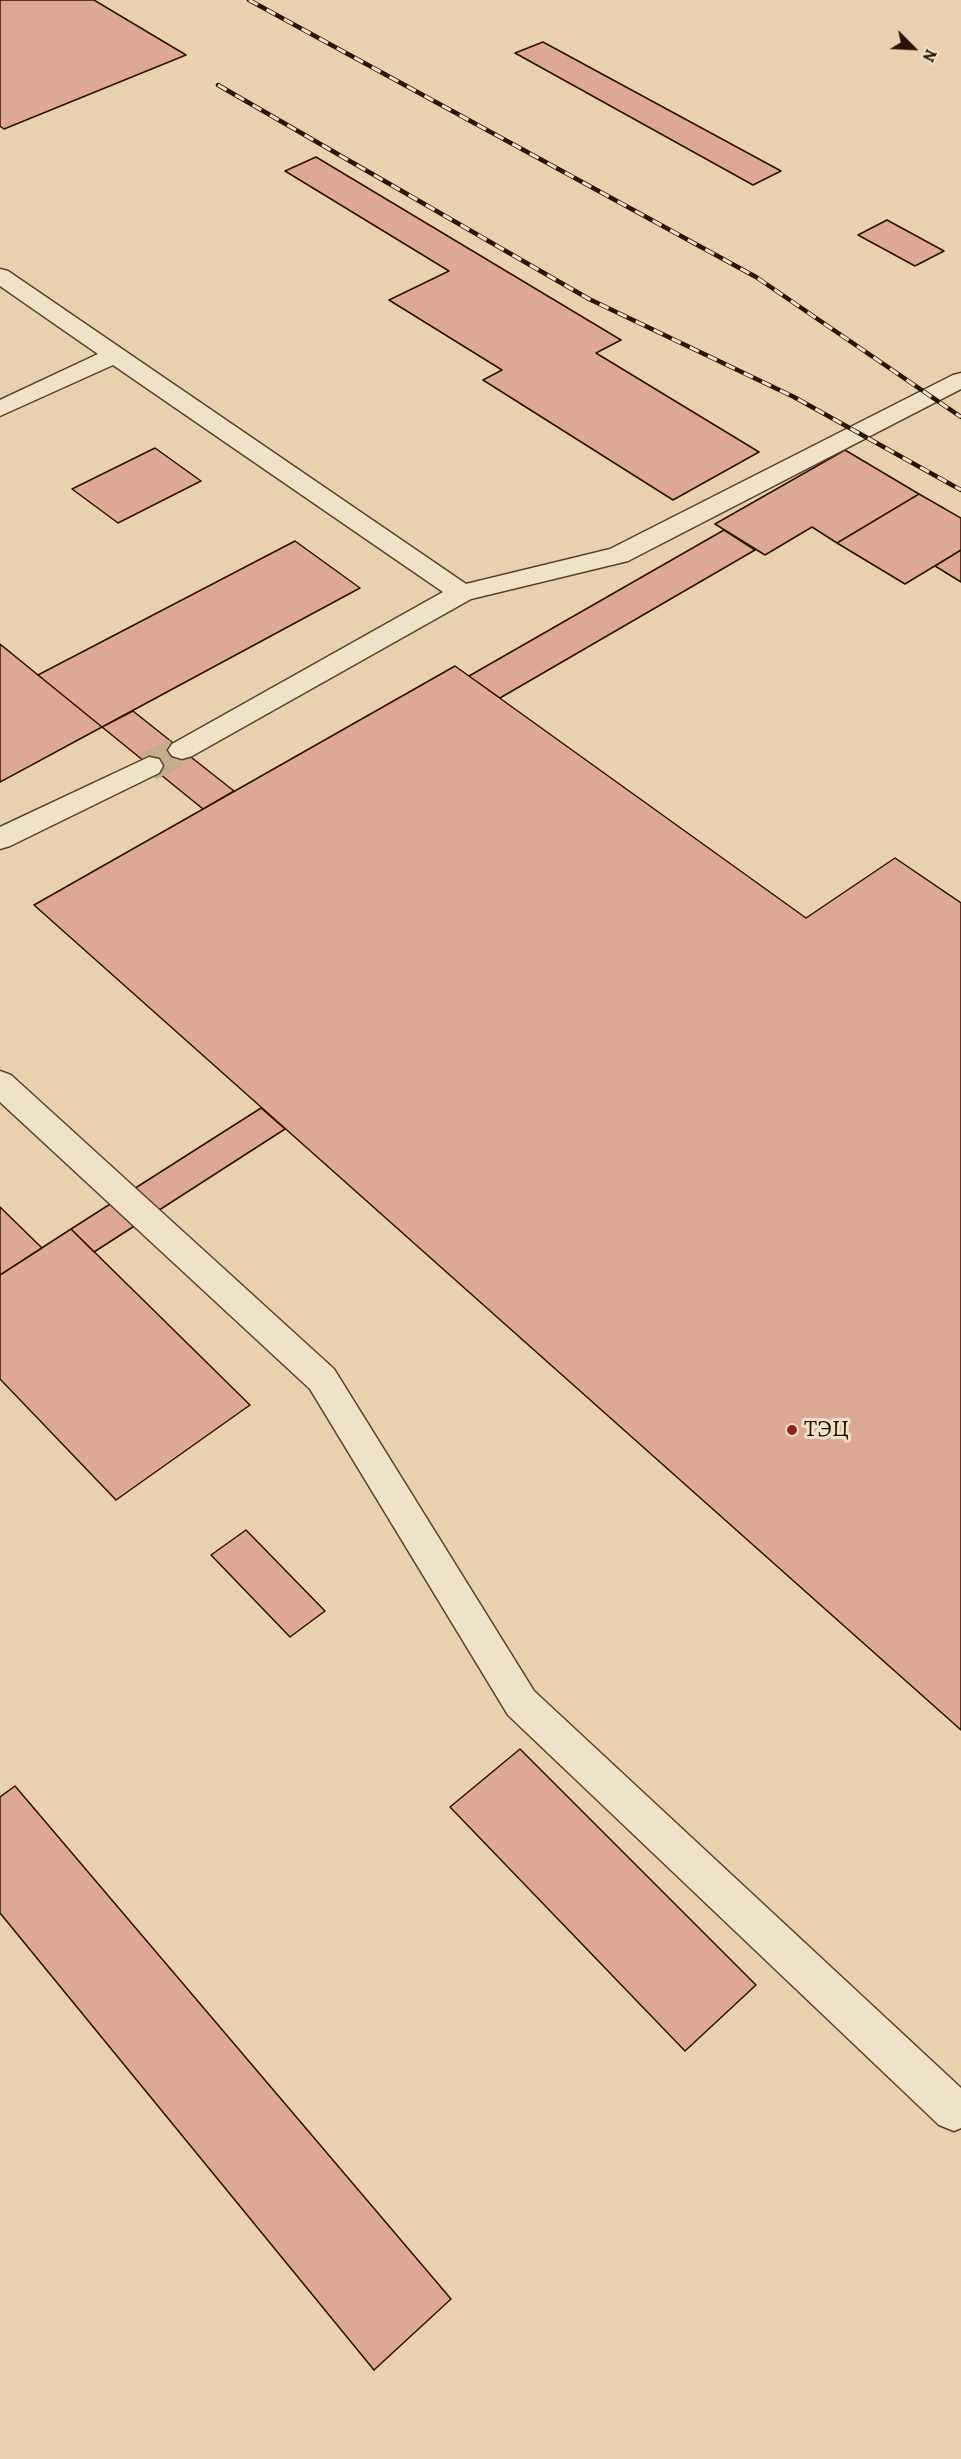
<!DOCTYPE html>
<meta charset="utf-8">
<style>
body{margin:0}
#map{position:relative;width:961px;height:2459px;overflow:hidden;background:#e7d2ad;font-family:Alegreya,serif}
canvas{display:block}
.north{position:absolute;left:883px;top:18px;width:60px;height:60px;-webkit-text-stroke:4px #efe2ca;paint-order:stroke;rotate:114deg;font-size:16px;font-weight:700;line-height:24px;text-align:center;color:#281402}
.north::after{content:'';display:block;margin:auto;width:21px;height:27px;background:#281402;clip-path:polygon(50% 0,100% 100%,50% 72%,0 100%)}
</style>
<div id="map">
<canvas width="961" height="2459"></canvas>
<div class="north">N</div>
</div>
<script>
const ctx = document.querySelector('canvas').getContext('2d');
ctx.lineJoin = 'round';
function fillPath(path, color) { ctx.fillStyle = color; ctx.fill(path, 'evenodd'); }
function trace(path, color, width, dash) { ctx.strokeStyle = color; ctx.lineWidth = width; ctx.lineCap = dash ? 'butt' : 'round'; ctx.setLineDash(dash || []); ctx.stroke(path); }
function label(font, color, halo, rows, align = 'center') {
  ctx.font = font + ' Alegreya,serif'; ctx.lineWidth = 6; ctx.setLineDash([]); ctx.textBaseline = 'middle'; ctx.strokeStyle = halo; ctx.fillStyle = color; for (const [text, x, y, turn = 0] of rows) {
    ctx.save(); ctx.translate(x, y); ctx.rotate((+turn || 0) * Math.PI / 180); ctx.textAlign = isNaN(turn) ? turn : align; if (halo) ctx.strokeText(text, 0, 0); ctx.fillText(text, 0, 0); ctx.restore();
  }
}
const building = new Path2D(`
 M0,0h94l92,55 -182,74 -4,-3z
 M543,42l238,129 -28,14 -238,-132z
 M316,157l305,183 -25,13 163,99 -86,48 -190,-120 19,-10 -113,-70 60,-29 -164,-100z
 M887,220l57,31 -29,15 -57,-31z
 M155,448l46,33 -83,42 -46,-34z
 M845,450l74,44 -82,49 -25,-16 -47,28 -50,-31z
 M919,494l42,24v32l-56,34 -68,-41z
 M724,530l31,20 -255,148 -31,-22z
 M295,541l65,47 -258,139 -64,-52z
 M961,550v32l-26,-16z
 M0,644l102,83 -102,55z
 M455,666l351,252 89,-60 66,45v827l-927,-825z
 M133,711l49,39 52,41 -31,18 -101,-82z
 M261,1108l24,21 -191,123 -23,-23z
 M0,1207l42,41 -42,27z
 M71,1229l179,176 -134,95 -116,-121v-104z
 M246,1530l79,81 -35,26 -79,-82z
 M520,1749l236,236 -71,66 -235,-244z
 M15,1786l436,513 -77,71 -374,-457v-116z`);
fillPath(building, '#dfa894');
trace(building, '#281402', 1.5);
trace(new Path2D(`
 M149,766l33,-16`), '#c1ac8b', 30, [30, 15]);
const minor = new Path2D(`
 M0,269l8,2 458,313 144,-35 343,-174 8,-2v16l-333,172 -157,38 -279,157 -10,3 -10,-3 -4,-6 4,-6 271,-152 -330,-227 -113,51v-16l98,-46 -98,-68z
 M149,757l10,2 4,7 -4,7 -149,73 -10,3v-22z
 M0,1071l11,4 323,294 200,322 427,397v40l-7,3 -15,-6 -431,-410 -198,-326 -310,-287z`);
trace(minor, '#58442d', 3);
fillPath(minor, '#efe2ca');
const rail = new Path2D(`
 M249,0l507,277 205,140
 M218,85l371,214 205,98 167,93`);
trace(rail, '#281402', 4.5);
trace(rail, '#efe2ca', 3, [10]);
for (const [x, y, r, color] of [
 [792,1430,6,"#8f2418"]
]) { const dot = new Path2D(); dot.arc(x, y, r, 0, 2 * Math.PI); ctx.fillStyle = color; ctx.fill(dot); trace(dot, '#efe2ca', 2); }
label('24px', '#281402', '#efe2ca', [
 ["ТЭЦ",804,1430]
], 'left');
</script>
